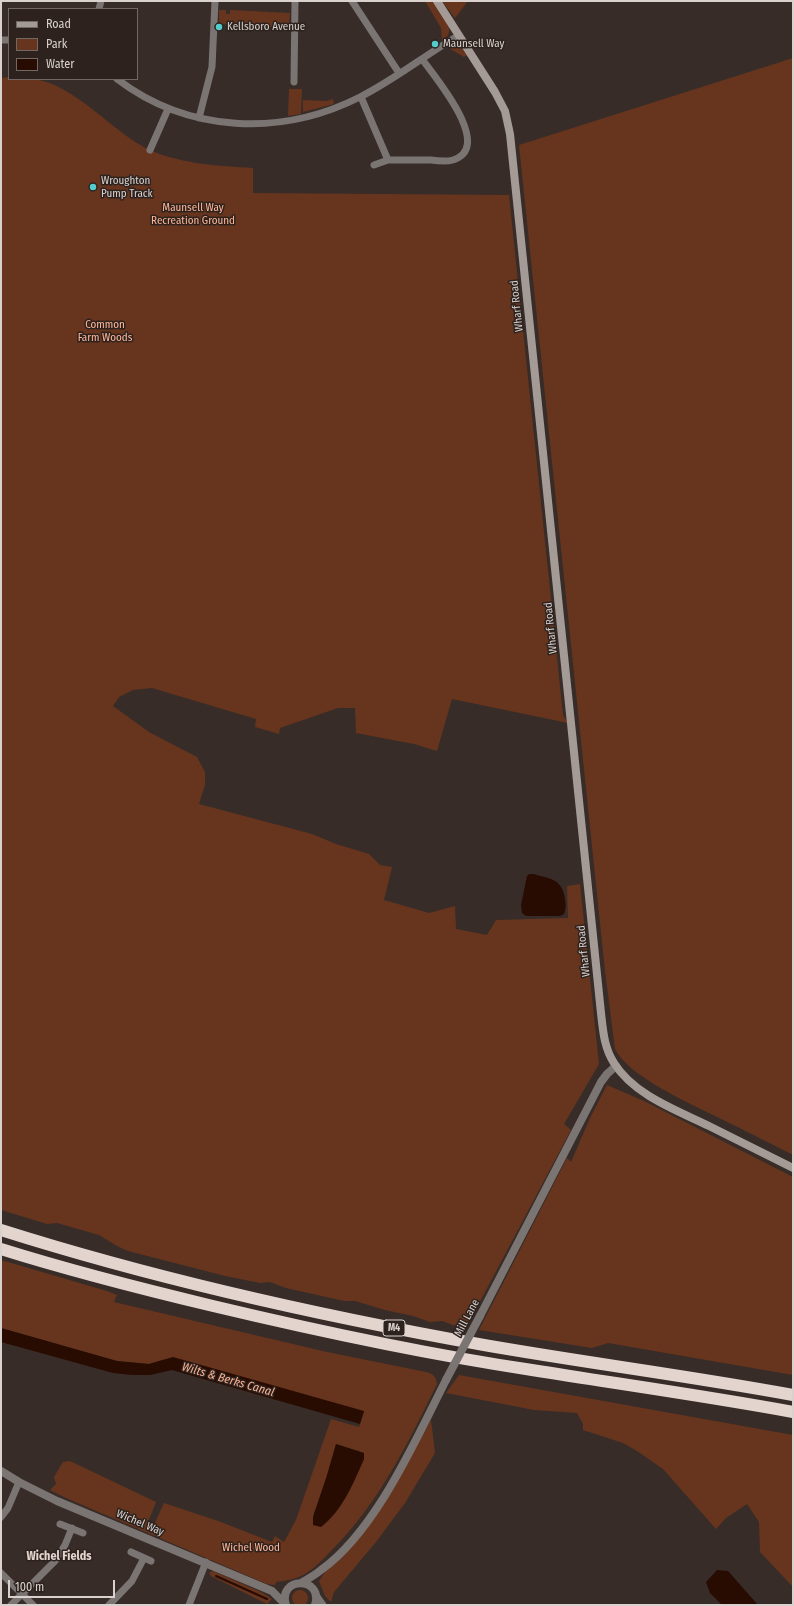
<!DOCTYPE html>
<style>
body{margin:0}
#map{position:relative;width:794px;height:1606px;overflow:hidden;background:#372c28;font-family:"Fira Sans Condensed",sans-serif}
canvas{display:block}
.frame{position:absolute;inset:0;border:2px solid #d8d1ce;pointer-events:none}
.legend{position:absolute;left:8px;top:8px;width:130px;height:72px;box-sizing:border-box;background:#2d221e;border:1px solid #716864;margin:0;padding:5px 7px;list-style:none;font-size:12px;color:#d8d1ce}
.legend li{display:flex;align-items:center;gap:8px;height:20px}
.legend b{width:20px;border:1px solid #716864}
.scale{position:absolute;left:8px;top:1580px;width:107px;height:18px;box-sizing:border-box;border:2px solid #d8d1ce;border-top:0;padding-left:5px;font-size:12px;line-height:14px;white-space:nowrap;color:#d8d1ce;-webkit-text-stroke:3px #2d221e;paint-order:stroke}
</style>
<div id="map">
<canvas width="794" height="1606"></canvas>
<div class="frame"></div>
<ul class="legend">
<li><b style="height:5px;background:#a49b97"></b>Road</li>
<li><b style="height:11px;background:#67351e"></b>Park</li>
<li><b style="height:11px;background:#280b01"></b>Water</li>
</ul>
<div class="scale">100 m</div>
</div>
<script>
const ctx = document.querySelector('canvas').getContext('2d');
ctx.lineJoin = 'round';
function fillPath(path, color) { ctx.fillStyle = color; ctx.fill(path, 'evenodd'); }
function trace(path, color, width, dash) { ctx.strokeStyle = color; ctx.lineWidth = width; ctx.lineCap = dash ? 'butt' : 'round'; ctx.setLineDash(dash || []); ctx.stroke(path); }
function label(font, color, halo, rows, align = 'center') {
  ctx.font = font + ' "Fira Sans Condensed",sans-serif'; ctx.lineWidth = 3; ctx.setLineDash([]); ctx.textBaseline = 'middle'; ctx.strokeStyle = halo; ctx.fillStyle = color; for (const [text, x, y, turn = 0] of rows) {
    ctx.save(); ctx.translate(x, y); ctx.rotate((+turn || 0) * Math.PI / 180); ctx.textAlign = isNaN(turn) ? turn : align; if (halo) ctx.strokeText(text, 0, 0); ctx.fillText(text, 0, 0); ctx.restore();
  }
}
fillPath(new Path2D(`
 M425,1h8l16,25c1,7 -1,11 -7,15l-1,-13z
 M442,1h26l-13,17z
 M219,10h7v4h4v-4l60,3 -1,15 -70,-4z
 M453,44l7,2 7,9 -3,2 -17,-10z
 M793,58v1097c-25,-13 -49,-25 -74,-37 -29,-15 -89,-40 -104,-69l-10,-78 -86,-826z
 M9,77v2c8,0 16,-1 24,0 43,5 80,55 119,72 31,13 67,15 101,17v25l256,2 54,520 5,8 -116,-24 -15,52 -23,-7 -58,-11 -1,-25h-17l-58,20 -1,6 -24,-7 1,-8 -104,-31 -19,2 -14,7 -6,9 36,26 48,25 8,15v13l-6,19 113,30 24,10 33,10 11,11 12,2 -8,33 45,13 26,-7 1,23 31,6 9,-15 72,-2 -1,-32 13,-2 19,180 -35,60 7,6 -104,196 -14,-1 -11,-4 -12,1 -17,-6 -28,-6 -30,-9h-11l-58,-13 -16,-6 -10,1 -35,-7 -97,-25 -11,-5 -18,-11 -42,-12 -10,1 -46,-14v-1132z
 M289,89h13l-1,25 -13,2z
 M333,99l1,5 -31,8v-12l24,1z
 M607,1085l37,16 149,76v198l-185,-32 -16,5 -113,-18 88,-172 4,4 19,-44z
 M1,1260l106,31 10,4 -3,7 213,50 99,20c7,2 10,4 11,12 -29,59 -58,119 -105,166 -8,8 -17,18 -27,24 -9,5 -19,7 -29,8l-1,3 -8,-1 -201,-86 -16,-8 6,-6 -2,-7 9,-15 7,-1 86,41 -8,20 6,3 10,-22 57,19 51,20 3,-6 9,6 12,-22 35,-101 28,8 5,-15 -198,-53 -17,5 -32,-3 -116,-33zM336,1444l28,9 -51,63 15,-41z
 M459,1375l334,60v152l-33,-35 -1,-30 -12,-18 -21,14 -10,11 -53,-60 -26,-18 -14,-8 -40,-13v-6l-6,-11 -43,-3 -88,-17z
 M431,1420l4,33 -30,50 -29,39 -42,50 -3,10 -6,-6 -6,-15 6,-9 14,-12 34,-40z
 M213,1571l48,21 11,7 -5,5 -56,-28 -2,-3z
 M292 1598a8 8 0 1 1 16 0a8 8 0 1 1-16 0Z`), '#67351e');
fillPath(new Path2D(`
 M529,874h4c17,5 29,4 32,25 1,6 1,9 -1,15l-4,2h-34l-4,-3 -1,-8 6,-29z
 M1,1328l116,33 32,3 24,-7 191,54 -4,13 -188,-54 -22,5h-18l-19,-2 -112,-31z
 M336,1444l28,9v6c-11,25 -21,51 -43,68l-8,-2v-8l14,-42z
 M717,1570l11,1 30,34h-36l-12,-12 -4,-11z`), '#280b01');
trace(new Path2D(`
 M216,1576l51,23`), '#280b01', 2);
trace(new Path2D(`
 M352,1l47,72
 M99,9l2,-8
 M1,40h8
 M117,79c71,54 164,58 243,18 34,-17 65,-42 98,-61
 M294,82l1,-81
 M361,97l27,63c15,0 29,0 43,0 7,1 15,2 22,0 42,-13 -19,-84 -31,-101
 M199,118l13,-51 3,-66
 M150,150l18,-41
 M374,165l14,-5
 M1,1517l7,-9 11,-26
 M60,1524l23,9
 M131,1552l20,9
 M1,1573l32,32
 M316,1595l7,10
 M11,1605l45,-45 9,-15 7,-17
 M109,1605l23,-24 12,-23
 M189,1605l17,-43`), '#7a7472', 7);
trace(new Path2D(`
 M480,1316l121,-234 6,-8 9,-8
 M1,1471l18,11 38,19 215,90 14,14
 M301,1583c7,-4 14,-8 20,-13 55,-39 95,-131 125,-190
 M286,1605c-9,-29 38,-29 29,0`), '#7a7472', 8);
trace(new Path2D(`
 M437,1l58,91 10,19 5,23 91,879c2,17 3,35 13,50 20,32 62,47 95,63 28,14 56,28 84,42`), '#a49b97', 8);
trace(new Path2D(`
 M1,1230c158,50 320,86 483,115 103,18 206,31 309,50
 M1,1249c70,22 141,40 212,57 105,25 212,48 319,64 87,14 174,26 261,42`), '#e3d4ce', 12);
trace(new Path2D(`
 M446,1380l34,-64`), '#7a7472', 8);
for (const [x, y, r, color] of [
 [219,27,4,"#52cdcc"],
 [435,44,4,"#52cdcc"],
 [93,187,4,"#52cdcc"]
]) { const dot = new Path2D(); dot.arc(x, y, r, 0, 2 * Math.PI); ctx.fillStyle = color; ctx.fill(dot); trace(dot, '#2d221e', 1.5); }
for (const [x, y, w] of [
 [394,1328,22]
]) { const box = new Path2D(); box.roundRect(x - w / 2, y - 8, w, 16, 3); ctx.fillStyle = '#2d221e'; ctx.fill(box); trace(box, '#d8d1ce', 1); }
label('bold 10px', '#d8d1ce', null, [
 ["M4",394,1328]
]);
label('11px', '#d8d1ce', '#2d221e', [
 ["Kellsboro Avenue",227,27],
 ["Maunsell Way",443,44],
 ["Wroughton",101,181],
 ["Pump Track",101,194]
], 'left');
label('11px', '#ffb697', '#2d221e', [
 ["Maunsell Way",193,208],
 ["Recreation Ground",193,221],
 ["Common",105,325],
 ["Farm Woods",105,338],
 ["Wichel Wood",251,1548]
]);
label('11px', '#d8d1ce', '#2d221e', [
 ["Wharf Road",517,306,-96],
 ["Wharf Road",551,628,-96],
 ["Wharf Road",584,951,-96],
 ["Mill Lane",467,1318,-62],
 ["Wichel Way",140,1523,23]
]);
label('italic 12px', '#fab192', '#2d221e', [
 ["Wilts & Berks Canal",228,1380,16]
]);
label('bold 12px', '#e3d5ce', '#2d221e', [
 ["Wichel Fields",59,1557]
]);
</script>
